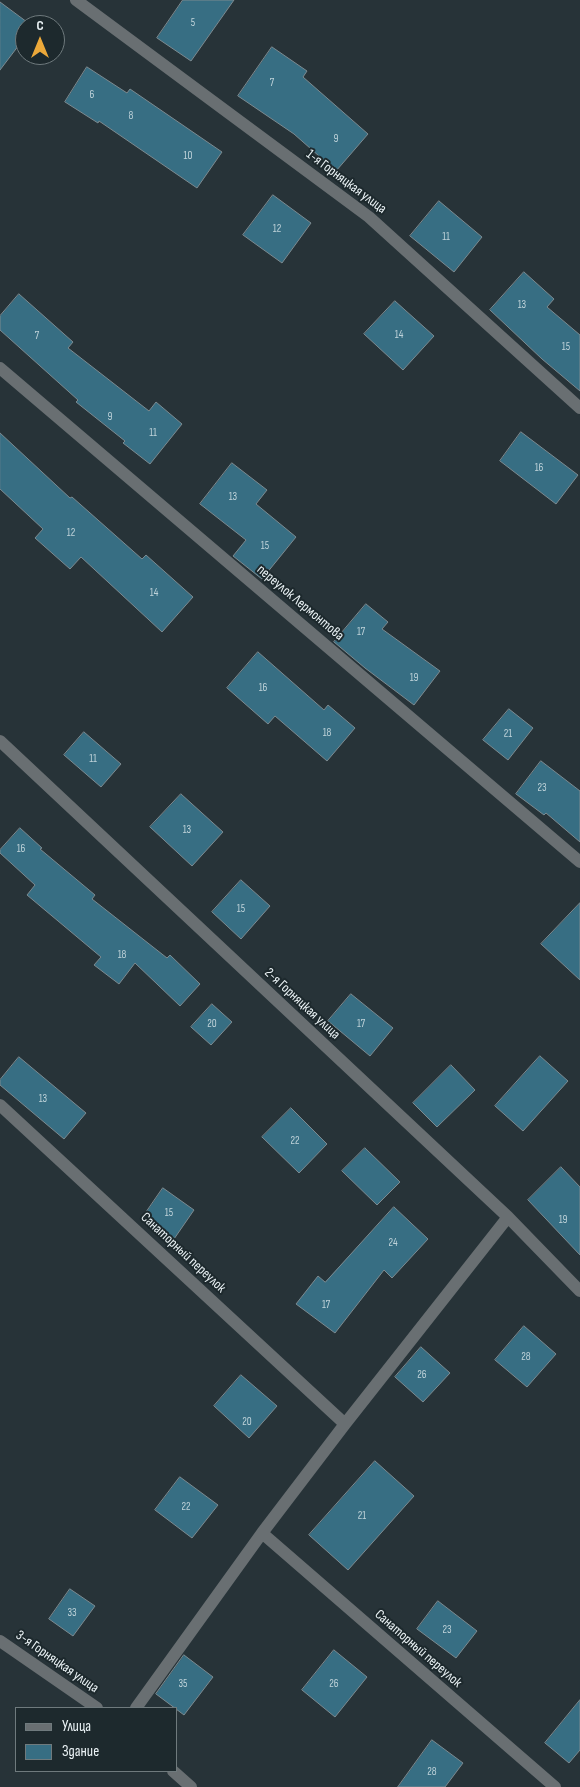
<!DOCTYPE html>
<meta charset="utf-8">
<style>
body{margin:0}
#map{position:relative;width:580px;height:1787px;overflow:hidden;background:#273338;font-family:"Sofia Sans Condensed",sans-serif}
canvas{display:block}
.legend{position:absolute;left:15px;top:1707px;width:162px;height:65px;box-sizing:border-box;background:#1d292d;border:1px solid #6f7a7d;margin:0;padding:6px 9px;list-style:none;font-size:15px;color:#ebf3f6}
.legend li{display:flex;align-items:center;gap:10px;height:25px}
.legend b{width:25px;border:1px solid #6f7a7d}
.north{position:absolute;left:15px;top:15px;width:50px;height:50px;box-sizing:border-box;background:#1d292d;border:1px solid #6f7a7d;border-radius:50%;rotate:0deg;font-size:14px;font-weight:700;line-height:20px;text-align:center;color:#ebf3f6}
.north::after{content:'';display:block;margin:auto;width:18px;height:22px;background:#eca93a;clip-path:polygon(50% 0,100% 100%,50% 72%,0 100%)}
</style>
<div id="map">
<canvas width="580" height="1787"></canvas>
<ul class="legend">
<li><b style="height:6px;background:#696f72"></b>Улица</li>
<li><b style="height:14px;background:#376e83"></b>Здание</li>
</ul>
<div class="north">С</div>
</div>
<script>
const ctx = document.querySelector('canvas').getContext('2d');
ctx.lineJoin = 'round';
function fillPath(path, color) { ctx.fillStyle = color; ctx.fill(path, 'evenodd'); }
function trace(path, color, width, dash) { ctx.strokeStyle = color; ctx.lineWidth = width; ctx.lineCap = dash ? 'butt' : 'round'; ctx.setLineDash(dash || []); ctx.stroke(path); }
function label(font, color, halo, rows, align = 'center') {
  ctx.font = font + ' "Sofia Sans Condensed",sans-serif'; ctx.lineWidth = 4; ctx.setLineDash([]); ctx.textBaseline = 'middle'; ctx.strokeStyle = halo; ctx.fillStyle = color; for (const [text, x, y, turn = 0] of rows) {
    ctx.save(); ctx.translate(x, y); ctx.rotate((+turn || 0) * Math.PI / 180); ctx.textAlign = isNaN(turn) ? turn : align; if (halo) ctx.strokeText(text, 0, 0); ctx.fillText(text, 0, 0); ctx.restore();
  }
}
const building = new Path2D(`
 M183,0h51l-43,61 -34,-23z
 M0,2l31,23h-6v12l-25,33z
 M272,47l35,24 -4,6 65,57 -32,37 -42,-37 -56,-38z
 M87,67l40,26 3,-4 92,63 -25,36 -98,-67 -1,2 -33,-21z
 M273,195l38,28 -29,40 -39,-28z
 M439,201l43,36 -28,35 -44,-36z
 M524,272l30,27 -7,8 33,28v56l-38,-32 -52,-49z
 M19,294l54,48 -5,6 81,63 7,-9 26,22 -32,40 -27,-21 2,-2 -49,-39 2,-2 -78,-70v-14z
 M395,301l39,35 -31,34 -39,-36z
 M521,432l57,43 -22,29 -56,-43z
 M0,433l70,65 2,-1 70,62 4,-4 47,42 -31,35 -81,-75 -11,12 -35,-31 8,-9 -43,-40z
 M232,463l35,27 -11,14 40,33 -34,42 -29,-23 13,-16 -46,-36z
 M366,604l22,18 -6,7 58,42 -26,34 -49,-37 -31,-26z
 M258,652l66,58 4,-5 27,23 -28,33 -52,-45 -7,8 -41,-36z
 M509,709l24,19 -25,32 -25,-20z
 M84,732l37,32 -20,23 -37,-32z
 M541,761l39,30v51l-34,-29 -2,2 -28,-21z
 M181,794l42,38 -31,34 -42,-39z
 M20,828l22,20 -2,1 55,46 -3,4 75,59 3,-3 30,29 -20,22 -45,-43 -16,21 -25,-19 7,-8 -74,-62 8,-10 -35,-32v-3z
 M241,880l29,26 -29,33 -29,-27z
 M580,903v77l-39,-36z
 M351,994l42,34 -23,28 -42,-35z
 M212,1004l20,18 -21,23 -20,-18z
 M540,1056l28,25 -45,50 -28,-25z
 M19,1057l67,56 -22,26 -64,-54v-5z
 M451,1065l24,25 -38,37 -24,-24z
 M291,1108l36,36 -28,29 -37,-36z
 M365,1148l35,34 -23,23 -35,-34z
 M561,1167l19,20v68l-52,-55z
 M163,1188l31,22 -20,29 -31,-22z
 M394,1207l34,32 -36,39 -8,-8 -49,63 -39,-29 22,-28 7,6z
 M524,1326l32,28 -29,33 -32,-27z
 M421,1347l29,26 -27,29 -28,-25z
 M241,1375l36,31 -28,32 -35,-32z
 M375,1461l39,35 -66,74 -39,-35z
 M180,1477l38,28 -26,33 -37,-28z
 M70,1589l25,17 -22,30 -24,-17z
 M438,1601l39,30 -21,27 -39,-29z
 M334,1650l33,27 -32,40 -33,-27z
 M184,1655l29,22 -29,38 -28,-21z
 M580,1700v50l-11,13 -24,-20z
 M432,1740l31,23 -18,24h-47z`);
fillPath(building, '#376e83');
trace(building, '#7c8a90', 1);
trace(new Path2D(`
 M76,0l293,217 211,191
 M0,368l580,494
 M0,741l508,476 72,74
 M0,1105l345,319
 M262,1533l293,254
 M0,1641l97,67
 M136,1708l126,-175 83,-109 163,-207
 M173,1771l18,16`), '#696f72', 12);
label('11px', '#bed2d9', null, [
 ["5",193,23],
 ["7",272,83],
 ["6",92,95],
 ["8",131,116],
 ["9",336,139],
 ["10",188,156],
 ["12",277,229],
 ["11",446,237],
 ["13",522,305],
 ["14",399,335],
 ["7",37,336],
 ["15",566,347],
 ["9",110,417],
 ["11",153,433],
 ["16",539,468],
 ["13",233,497],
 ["12",71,533],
 ["15",265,546],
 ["14",154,593],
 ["17",361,632],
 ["19",414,678],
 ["16",263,688],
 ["18",327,733],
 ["21",508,734],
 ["11",93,759],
 ["23",542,788],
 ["13",187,830],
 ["16",21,849],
 ["15",241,909],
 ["18",122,955],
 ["20",212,1024],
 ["17",361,1024],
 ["13",43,1099],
 ["22",295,1141],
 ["15",169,1213],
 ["19",563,1220],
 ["24",393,1243],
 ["17",326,1305],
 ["28",526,1357],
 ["26",422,1375],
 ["20",247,1422],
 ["22",186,1507],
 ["21",362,1516],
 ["33",72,1613],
 ["23",447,1630],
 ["35",183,1684],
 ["26",334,1684],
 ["28",432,1772]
]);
label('14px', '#ebf3f6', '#1d292d', [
 ["1-я Горняцкая улица",346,182,37],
 ["переулок Лермонтова",300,603,40],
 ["2-я Горняцкая улица",302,1004,43],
 ["Санаторный переулок",183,1253,43],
 ["Санаторный переулок",418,1649,41],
 ["3-я Горняцкая улица",57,1662,35]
]);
</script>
